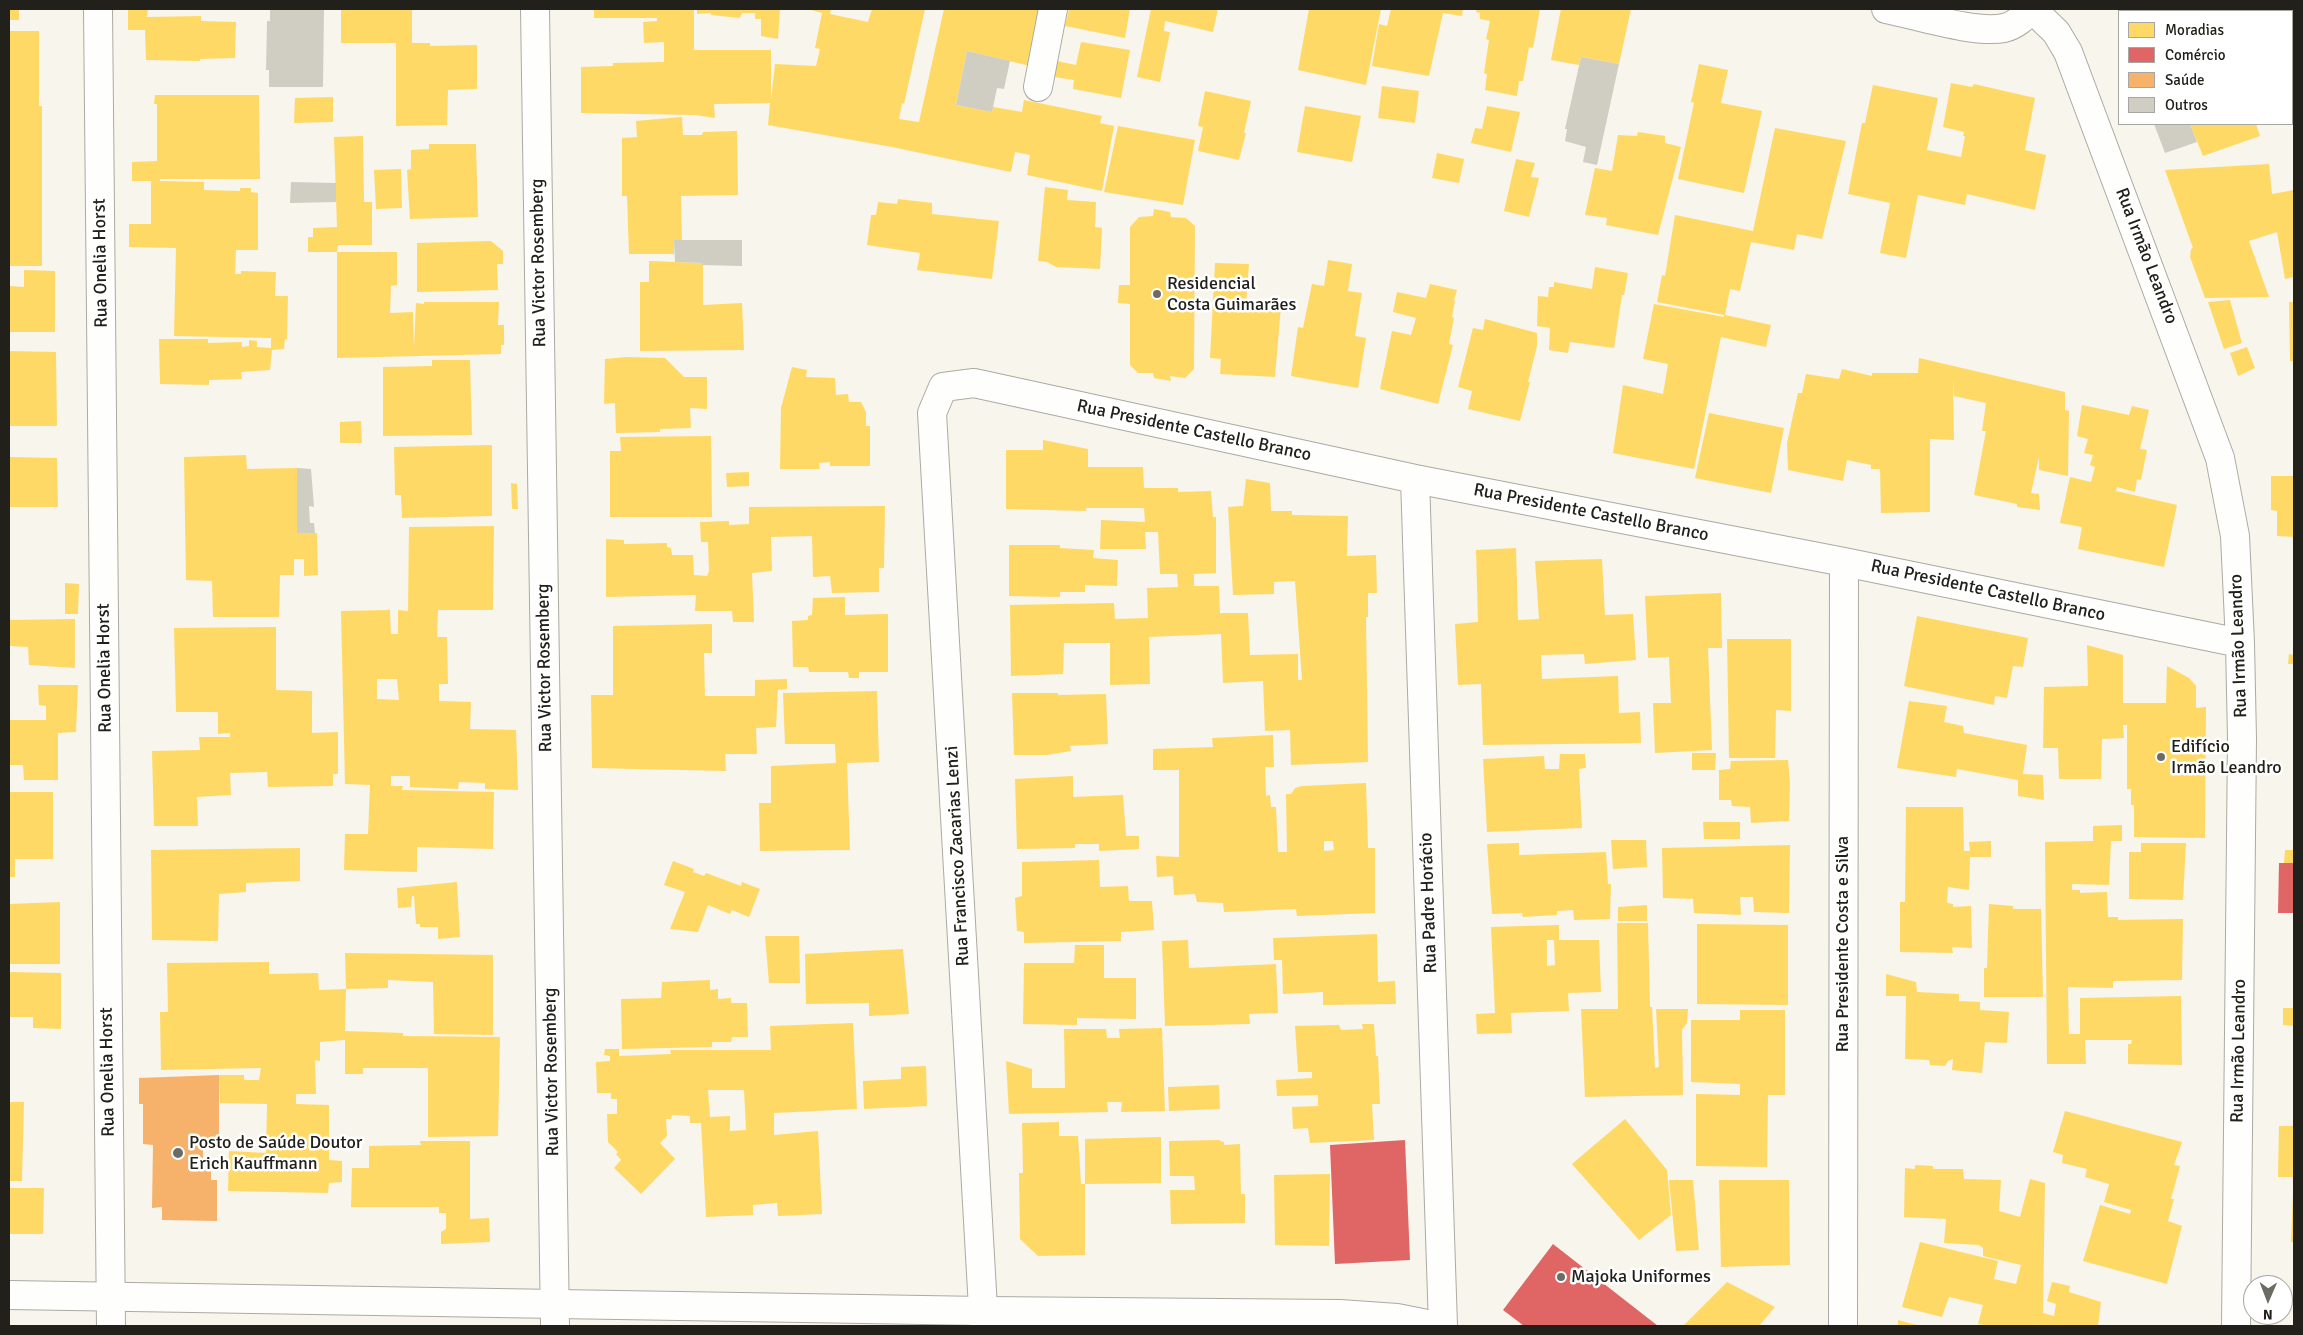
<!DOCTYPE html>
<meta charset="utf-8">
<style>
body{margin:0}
#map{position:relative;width:2303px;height:1335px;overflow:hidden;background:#f7f5ec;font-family:Signika,sans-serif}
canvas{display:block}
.frame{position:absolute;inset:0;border:10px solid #21201a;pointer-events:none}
.legend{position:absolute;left:2118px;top:10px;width:175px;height:115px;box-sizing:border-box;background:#fff;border:1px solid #a6a6a3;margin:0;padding:6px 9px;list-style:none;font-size:15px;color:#21201a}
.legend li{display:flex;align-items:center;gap:10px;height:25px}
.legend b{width:25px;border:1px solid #a6a6a3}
.north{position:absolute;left:2243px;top:1275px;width:50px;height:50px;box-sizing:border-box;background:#fff;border:1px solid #a6a6a3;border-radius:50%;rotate:181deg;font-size:14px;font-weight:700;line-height:20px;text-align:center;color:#21201a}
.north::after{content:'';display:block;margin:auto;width:18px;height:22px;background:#6c6b64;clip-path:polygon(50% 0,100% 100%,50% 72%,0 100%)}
</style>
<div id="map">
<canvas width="2303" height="1335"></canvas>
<div class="frame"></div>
<ul class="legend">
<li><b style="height:14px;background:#ffd966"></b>Moradias</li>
<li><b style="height:14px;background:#e06666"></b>Comércio</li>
<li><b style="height:14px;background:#f6b26b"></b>Saúde</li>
<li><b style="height:14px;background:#d0cec3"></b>Outros</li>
</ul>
<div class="north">N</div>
</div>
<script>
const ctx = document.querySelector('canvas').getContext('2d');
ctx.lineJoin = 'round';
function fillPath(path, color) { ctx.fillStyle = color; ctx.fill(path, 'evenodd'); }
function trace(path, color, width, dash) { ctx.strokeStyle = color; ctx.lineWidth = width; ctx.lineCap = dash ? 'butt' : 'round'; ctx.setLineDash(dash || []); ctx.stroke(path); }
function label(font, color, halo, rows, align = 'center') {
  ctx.font = font + ' Signika,sans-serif'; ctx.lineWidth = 5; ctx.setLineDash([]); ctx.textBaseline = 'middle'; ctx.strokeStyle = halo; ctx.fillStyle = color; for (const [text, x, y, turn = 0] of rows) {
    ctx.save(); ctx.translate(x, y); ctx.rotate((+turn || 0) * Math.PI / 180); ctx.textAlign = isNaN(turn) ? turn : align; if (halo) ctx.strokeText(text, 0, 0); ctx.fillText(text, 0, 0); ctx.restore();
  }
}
fillPath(new Path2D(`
 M9,9h10v11h-10z
 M128,9h20l-1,8 54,-1v5l35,1 -1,36 -35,1v2l-54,-1 -1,-30h-17z
 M341,9h71v34h18v3l47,-1v44l-29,1 -1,35 -51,1v-83h-55z
 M594,9h100v41h77v50l4,-36 41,2 4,-17 -5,-1 7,-35 -15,-4h24l-1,5 38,8 4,-13h53l-21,95 -2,-1 -3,16 20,3 25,-113h98l-12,57 -63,-15 -11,54 36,7 1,-5 29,5 2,-12 78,16 -2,7 14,3 -12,65 -75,-16 3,-20 -15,-3 -4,20 -119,-25 -124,-22 2,-22 -56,1 1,14 -20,-3 -114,-2v-46l32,-1v-3l51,-1v-20l-20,1 -1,-21 14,-1v-3h-63z
 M697,9h83l-2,30 -17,-3v-17h-6v-6h-13l-2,5 -29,-3v-2l-14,1z
 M1069,9h61l-5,29 -60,-12z
 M1151,9h67l-5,23 -48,-11 -1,10 6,1 -10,50 -23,-5z
 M1309,9h72l-15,76 -68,-15z
 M1391,9h72l-1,7 -19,-3 -14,63 -57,-10 7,-42 8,2z
 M1477,9h63l-7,39 -4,-1 -6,34h-4l-2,15 -32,-6 2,-16 -3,-1 5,-33 -3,-1 4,-18 -10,-2v-6l-4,-1z
 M1561,9h70l-12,55 -38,-7 -2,8 -28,-5z
 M2179,9h94l1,2h-95z
 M9,31h30v75h3v160h-33z
 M1081,42l49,8 -9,48 -48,-9 1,-9 -20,-3 3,-16 19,4z
 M1699,64l29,6 -7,33 41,8 -18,82 -66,-14 16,-76 -3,-1z
 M1951,83l21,4 2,-3 61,14 -10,52 21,5 -11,55 -68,-16 -2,11 -47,-10 -12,63 -26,-5 10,-50 -42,-9 14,-71h3l8,-38 65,13 -11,52 34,7 4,-21h-2l1,-4 -21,-5z
 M1382,86l37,5 -4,32 -37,-5z
 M1205,91l46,10 -7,32h2l-7,27 -41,-9 5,-24 -5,-1z
 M155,95h104l1,84h-100v2l44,1v8l36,1v-3h11v4l7,1v57h-22l-1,24h6v-3l35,1 -1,24h13l-1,43h-2l-1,10 -12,1 -2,20 -29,2 1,7 -33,1v5l-49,-1 -1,-45h49v4l34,-1v5l7,-1v-6l8,1v6l14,1v-10l-97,-2 2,-88 -47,-1v-23h22v-43h-19v-19l25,-1v-57h-3z
 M333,97v25l-39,1 1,-25z
 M1305,106l56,10 -9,46 -55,-10z
 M1487,106l33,6 -9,40 -40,-9 4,-15 7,1z
 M682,117l1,18h19l1,-3 34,-1 1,64 -57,1 1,44h-8v14h-45l-2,-58h-5v-58l15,-1 -1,-16z
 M2190,124h66l4,12 -57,20z
 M1118,126l77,14 -12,65 -79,-13z
 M1775,128l71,13 -24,98 -25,-5 -3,16 -43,-8 -11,49 -10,-2 -5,26 46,10 -5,22 -45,-10 -27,132 -81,-16 10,-68 40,9 5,-30 -25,-5 11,-55 70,13v-2l-67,-13 5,-27 3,1 10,-61 78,16z
 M1638,132l27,4v7l16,4 -23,88 -52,-10 1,-7 -22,-3 10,-47 17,3 6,-36 19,1z
 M363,136l1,66h8v43h-34l-1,7h-29v-15h5v-9l24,-1 -3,-90z
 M429,144h47l2,73 -68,2 -3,-49 4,-1v-19l18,-1z
 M1437,153l27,6 -5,24 -27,-5z
 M1516,159l19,4 -4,14 8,1 -10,39 -25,-6z
 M2269,164l3,30 22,-4v87l-9,2 -8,-47 -28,9 20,56 -64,1 -15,-41 1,-8 2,-1 -28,-78z
 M401,169l1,39 -26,1 -2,-39z
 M1045,187l23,3 -1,10 29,2 -1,25 7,1 -2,41 -44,-2 -9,-5 -9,-1z
 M898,199l34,4v11l67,7 -7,58 -75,-9 3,-17 -53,-8 4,-30h5l2,-13 19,2z
 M1154,209l16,3 1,5 15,1 9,8 -1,143 -9,9 -15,-2 1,5 -17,-3 -1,-5h-15l-8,-8v-61l-12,-1 1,-18h11v-58l9,-10 14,-1z
 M491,241l12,10v13h-6l1,26 -81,2v-49z
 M337,252h60v33l-6,1 -1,27 23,-1 1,35 2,-44 8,1v-2h75l-1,23h6v20h-3v9l-164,4z
 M1328,260l24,4 -4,27 14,2 -7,43 11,2 -8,50 -67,-12 7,-49 5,1 9,-44 12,2z
 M649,261l54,2v42l39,-2 2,47 -104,1v-69h9z
 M1215,263l34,1 -3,40 35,2 -6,71 -55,-3 1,-15 -11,-1z
 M1595,267l33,6 -4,22h-2l-8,53 -44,-6 -2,11 -19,-3 1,-22 -13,-2 1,-30 10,1 1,-10h5v-5l38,7z
 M24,270l31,1v61h-46v-46l15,1z
 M1430,284l27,6 -3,10 1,1 -3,16 2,1 -5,26 4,1 -15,59 -58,-15 12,-58 19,4 5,-17 -23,-6 4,-20 29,6z
 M2230,300l12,43 -18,6 -16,-47z
 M2289,302h5v59h-4z
 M1485,319l52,14v13l-9,36h2l-10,39 -52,-12 4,-18 -14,-4 15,-59 10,2z
 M2247,347l8,21 -17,8 -8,-23z
 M9,351l47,1 1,74h-48z
 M626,357l39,1 19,19h23v32l-17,-1 1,20 -31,1v3l-44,1 -1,-30 -11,1 1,-45z
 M1919,358l146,34v18l4,1 -1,65 -29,-6v-13l-8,36 8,1 1,16 -23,-3v-3l-43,-9 12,-64h-4l4,-28 -32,-7 -1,-17 1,61 -24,-1v73l-49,1 -1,-44h-9v-4l-24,-5 -4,21 -55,-11 -1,-27 11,-50h4l4,-19 33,5 3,-10 30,7v-3h46z
 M432,360h38l2,75 -89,1v-69l49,-1z
 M792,367l15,3 -1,7 29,1 1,17 12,-1 1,8h12l5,10v14h4v40h-40v-4l-11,1 1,6h-40l1,-61z
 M2082,405l47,10 3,-9 17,4 -9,39 7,1 -6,30 -4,-1 -2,13 -18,-5 -1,4 61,14 -13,62 -86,-18 4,-22 -22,-4 10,-46 21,5 4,-15 -5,-2 3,-10 -9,-2 4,-14 -11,-3z
 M1709,413l75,15 -13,65 -76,-15z
 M361,421l1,22h-22v-21z
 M711,436l1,81h-102v-66h11l-1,-14z
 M1043,440l45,9v18h55l1,21h34v4l33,-1 2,26h3v56l-22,1v12h25l1,27h28l2,42 48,-1v26h4l-7,-99 -21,1v12l-41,1 -5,-88 15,-1 3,-27 24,4 1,28h21v4l56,1 -1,40 29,-1 1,38h-9v24h-2l2,145 -77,3 -1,-35 -25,1 -2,-50 -40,2 -2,-49 -72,3 1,47 -40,1v-42h-46l-1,31 -52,2 -1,-71 104,-2 1,16 33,-1 -1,-30 31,-1 -1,-13h-17l-2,-42h-13l1,17h-46l1,-29 44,2 -1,-14h-58v3l-80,-2v-59h37z
 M492,445v71l-90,2 -1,-23h-6l-1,-48z
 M246,455l1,14 50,-1v65h20l1,42 -14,1v-17h-10v16h-14l-1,42h-66l-1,-36 -26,-1 -2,-123z
 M9,457l48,1 1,49h-49z
 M749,472v14l-22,1 -1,-14z
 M2271,476h23v61l-17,-1v-25l-6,-1z
 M511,483l6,1 1,25h-6z
 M885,506l-1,62h-5v24l-47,1 -2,-17 -17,1 -1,-41 -41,1 1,34 -20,2 2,49h-21l-1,-11h-37l1,-16 -90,2v-58l18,1v4l43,-1v4l4,1 1,7h21l1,20 13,1 2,-5 -1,-29h-7l-1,-20 29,-1v4l20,-1v-17z
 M494,526l-1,84h-55l-1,27h10l1,47h-9v17l32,1 -1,27 46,1 2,60 -33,-1v-6l-26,-1 -1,7 -48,-2v-11h-19v10h12l-1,4 92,2 -1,57 -76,-2v25l-73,-2 1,-36h23l2,-49 -25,-1 -4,-173 49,-1 1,24h7v-24l10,1 1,-84zM377,679h20l2,21 -22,-1z
 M1009,545h51v3l34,2 -1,8 25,2 -1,26 -32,-1v7h-25v5l-51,-1z
 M1516,548l2,72 21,-1 -4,-58 67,-2 3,56 28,-1 3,46 -51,4 -1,-10 -43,1 1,24 76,-3 1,37 21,-1 1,31 -158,2 -2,-61 -23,1 -3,-61 23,-2 -2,-72z
 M65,583l14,1 -1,30h-13z
 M1721,593l1,55h-14l4,102 -57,3 -2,-50h18l-2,-46 -21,1 -3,-62z
 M845,597v18l43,-1v58h-29v6h-10l-1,-6h-39l-1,-5h-15l-1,-46 16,-1v-4l4,-1 1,-17z
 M1917,616l111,22 -5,29 -10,-1 -6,32 -12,-2 -1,9 -90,-19z
 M75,619v49l-46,-3 -1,-18 -18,-1 -1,-26z
 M712,624v29h-8l1,43h50v-16l32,-1v10l-9,1 -2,37 -20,1 1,26h-32l1,17 -134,-3 -1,-73h22v-69z
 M276,627v63l36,1v42l26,-1v42h-5v12l-65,1 -1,-15 -37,1 1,22 -34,2 1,29h-44l-2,-75 48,-1 -1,-13h31v-4l-12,1v-22h-42l-2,-84z
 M1727,639h64v72l-15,-1 -1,48h-46z
 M2087,645l36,10v48h43l1,-37 22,12 7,8v22l10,-1 -1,131 -71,-1v-32h-3v-16h-4v-64h-4l1,13 -22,1 -1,40h-42l-1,-31h-15l1,-61 44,-1z
 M2289,654l5,1v9h-6z
 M38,685h40l-2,47 -18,1v47h-34l-1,-15h-14v-45h37v-14l-7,-1z
 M877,691l2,71 -32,1 3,87 -90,1 -1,-48h12v-37l65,-3 -1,-19h-50l-2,-51z
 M1012,693h46v2l48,-1 2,50 -38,2 1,5 -24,4h-33z
 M1909,701l38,5 -3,16 19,4 1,7 63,12 -4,29 20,1 1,25 -26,-4v-16l-61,-11 -1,8 -59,-9z
 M1273,735l1,32h-9l1,29 4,-1 1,12h5l2,45h9l-1,-58h5l4,-6 7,-2 64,-3 2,65h7v65l-78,3 -1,-7 -72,3 -1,-9 -26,-1 -2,-8 -21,1 -1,-19 -16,1 -1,-21 23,1v-87h-26v-21l60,-2 -1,-9zM1324,841h9l1,9 -10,1z
 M1692,753h24l-1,17h-23z
 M1560,754h25l1,14 -7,1 3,59 -95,4 -4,-73 61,-3 1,13h14z
 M1788,760l2,23 -1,38 -38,2 -1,-16 -18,-1 -1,-6h-12v-30l11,-1 1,-8z
 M1073,776v21l50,-2 3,41h13v13l-40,2v-7h-24v4l-58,1 -2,-70z
 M9,792h44v67h-38v18h-6z
 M1906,807h57l1,44h6l-1,-9 22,-1v16h-21l-1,33 -21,-3 -1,16 6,1v3l18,-1 1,42 -20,-1 1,6 -53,-1v-50h5z
 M1703,822h37v17h-36z
 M2122,825v16h-11l-2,44 -37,-1v6h8v3l27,-1 1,25h10v3l65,-1 -1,61 -69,1v7l-45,-1 1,47h11v-36l101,-2 1,69 -54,-1v-20h3l1,-4h-47l1,24h-39l-2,-222 48,-1v-15z
 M1611,840h35l1,27 -34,2z
 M1519,843v12l87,-3 2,32h3l-1,35 -36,1 -1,-10 -16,1v4l-34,2 -1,-4 -30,1 -5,-70z
 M2141,843h45l-3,57 -54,-1v-47h12z
 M1790,845l-1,68 -35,-1 -1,-15h-13l1,18 -47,-2 -1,-14 -30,-1 -1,-50z
 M300,848v33l-54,2v9l-27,2 -1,47 -66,-1 -1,-90z
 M2285,850h9v13h-10z
 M1099,860l1,27 28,-1 1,15h23l2,29 -33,2v9l-97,2v-11l-7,-1 -2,-33 7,-2v-34z
 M673,861l21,8 -1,3 11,4 2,-3 35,13 1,-4 18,7 -11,28 -17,-7 -2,4 -22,-9 -10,27 -28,-3 15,-37 -21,-7z
 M457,882l3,55 -22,2v-12h-18v-3h-4l-2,-28h-2l-1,11 -13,1 -1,-20z
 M60,902v62h-51v-60z
 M1989,904l24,2v3h28l2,88h-59v-29h3z
 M1647,905v16h-29v-14z
 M1617,923h31l2,84h2l3,61 4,-1 -3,-58h32l-1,14 -5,7 1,65 -98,2 -4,-88h37z
 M1697,924l91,1v80l-91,-1z
 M1559,925v15h40l2,52 -33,1 1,18 -58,2 1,20 -35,1 -1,-20 19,-1 -4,-86zM1547,940h7l1,25 -8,1z
 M1377,934l1,48 17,-1 1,23 -73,1v-13l-40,2 -1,-34h-8l-1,-22z
 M765,936h34l1,47h-31z
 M1188,940l1,28 87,-4 2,49 -29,1 1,10 -85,2 -3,-85z
 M1075,945h29v33h32v41l-59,-1v7l-54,-1 1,-61h50z
 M903,949l6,65 -40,2v-13l-63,1 -1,-50z
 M345,953l148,2v80l-59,-1 -1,-52 -45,-2v8l-42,1z
 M269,962v12l49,-1 1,17 27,-1 -1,42 58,2v3l97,1 -2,99 -70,1v-69h-65v6h-18v-34l-25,2v19l-5,-1 1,34h-20v10l33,1v55l13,1v21l-13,1 -1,10 -100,-2 1,-40 37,2 1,-49 -47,-1 -1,-28h25v5h15l2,-12 -100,2 -1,-58h8l-1,-49z
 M9,972l52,1v56l-28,-1v-11h-24z
 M1886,974l30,8 1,10 42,2v7l21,1v8l29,2 -2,31 -22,-1 -3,31 -30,-3 1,-11 -5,2 -3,5 -15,-1 -1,-5 -24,-1 1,-63h-20z
 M710,980v10l8,-1v10l13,-1v5h16l1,34h-16l-1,5h-19v5l-90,2 -1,-50 40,-1 1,-16z
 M2283,1008h11v18l-11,-1z
 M1740,1010h45v85h-17l-1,72 -71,-1v-72l44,1v-11l-49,-2v-62h49z
 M853,1023l4,86 -83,4v22l44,-4 4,83 -44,2 -1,-13 -24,2v10l-47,2 -5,-94h-11v-7l-18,-1 -1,4h-5l1,17 -7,7 15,16 -34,35 -27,-26 7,-8 -5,-6 2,-2 -10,-10 -1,-28h10v-15h-6v-6h-14l-1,-31 14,-1v-5l-6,-1 1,-6h14v7l52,-2 -1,-4h101l-1,-24zM708,1090h36l2,40 -16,1v-15l-20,1z
 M1362,1024h12l2,32h2l2,48h-8l2,36 -64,3 -2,-15 -15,1 -1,-22 26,-1v-11l-41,1 -1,-16 36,-2v-6h-14l-3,-46 44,-1 2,5 22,-1z
 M1162,1028l3,83 -44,1 1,-10h-15l1,10 -99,2 -3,-53 26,8v19h33l-1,-59h42l1,9h13l-1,-9z
 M926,1066l1,40 -63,3 -1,-28 38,-2v-12z
 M1219,1085l1,24 -51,2 -1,-24z
 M9,1102h15l-2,79h-13z
 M2065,1111l117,31 -8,23 6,1 -9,33h3l-6,22 14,5 -15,58 -84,-23 17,-56 30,9 1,-4 -27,-8 5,-18 -24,-7 2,-8 -25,-6 1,-8 -10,-3z
 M1625,1119l42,51 4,45 -32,25 -67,-76z
 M1059,1122v14h19l3,48h4v71l-47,1 -18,-17 -1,-66h4l-1,-50z
 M2279,1126h15v51h-16z
 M1161,1137v46l-76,1v-45z
 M1220,1140v1l4,1v3l16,-1 1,50h4v29l-74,1 -1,-34h25l-1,-14h-24l-1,-35z
 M420,1141h50v78l19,-1 1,24 -49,2v-12l5,-3v-16h-7v-6h-88l1,-39h17v-22l52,-1z
 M1915,1165l18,1v3h30l1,10 37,1 -2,31 21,6 10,-38 15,4 -2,130 11,3 2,-12 -9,-3 5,-19 18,4 -1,6 32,10 -3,24h-108l-12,-2 5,-19 -34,-8 -7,20 -40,-10 18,-65 78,19 -4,18 22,5 5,-19 -38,-9v-8l-4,-3 -35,-2 2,-24 -42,-2 1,-49 10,1z
 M1330,1174l-1,72 -54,-1 -1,-70z
 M1669,1180h24l6,70 -23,1z
 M1719,1180h70l1,85 -69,2z
 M9,1188h35l-1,46h-34z
 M2293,1194h1v48h-3z
 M1727,1282l48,25 -16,19h-76z
 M1898,1320l22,6h-22z`), '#ffd966');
fillPath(new Path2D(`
 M2279,863h15v50h-16z
 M1405,1140l5,120 -75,4 -5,-119z
 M1553,1244l105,82h-134l-21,-16z`), '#e06666');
fillPath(new Path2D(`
 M219,1075v66h-5v4h-11v16h8v19h6v41l-55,-1v-13l-10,1 1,-63 -10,-1v-40h-4v-26z`), '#f6b26b');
fillPath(new Path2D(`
 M270,9h54l-1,78h-54v-17h-3l1,-49h3z
 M967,51l43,10 -6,28 -7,-1 -5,24 -36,-7z
 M1581,57l38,7 -22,101 -14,-3 3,-15 -21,-6 2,-12h-2z
 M2154,124h36l7,18 -32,11z
 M291,182l45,1v19l-46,1z
 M674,240h68v26l-40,-1 1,-2 -28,-1z
 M297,468l14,1 3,38 -5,-1 1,17h4l1,10h-18z`), '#d0cec3');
const minor = new Path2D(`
 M98,9l13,1317
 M535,9l20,1317
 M1886,9c31,6 89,25 118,19 12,-3 20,-11 28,-19
 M2032,9l24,23 12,20 152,406 15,78 5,107 2,96 -6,587
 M1038,87l15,-78
 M1415,479l28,847
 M984,1326l-52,-913 11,-26 31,-4 441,96 429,83 396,81
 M1843,1326l1,-764`);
const major = new Path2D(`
 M9,1295l975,16 356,3 57,4 40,8`);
trace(minor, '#abaaa3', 30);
trace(major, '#abaaa3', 30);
trace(minor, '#fefefc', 28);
trace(major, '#fefefc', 28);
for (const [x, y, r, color] of [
 [1157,294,5,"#6c6b64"],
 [2161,757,5,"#6c6b64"],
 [178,1153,6,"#6c6b64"],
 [1561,1277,5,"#6c6b64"]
]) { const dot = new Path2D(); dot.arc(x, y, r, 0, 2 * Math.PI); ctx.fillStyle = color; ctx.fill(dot); trace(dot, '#fff', 2); }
label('18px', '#21201a', '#fff', [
 ["Rua Irmão Leandro",2146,256,69],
 ["Rua Onelia Horst",101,263,-91],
 ["Rua Victor Rosemberg",539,263,-91],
 ["Rua Presidente Castello Branco",1194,431,12],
 ["Rua Presidente Castello Branco",1591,513,11],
 ["Rua Presidente Castello Branco",1988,591,12],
 ["Rua Irmão Leandro",2239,646,-92],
 ["Rua Onelia Horst",105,668,-91],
 ["Rua Victor Rosemberg",545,668,-91],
 ["Rua Francisco Zacarias Lenzi",958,856,-93],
 ["Rua Padre Horácio",1429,903,-92],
 ["Rua Presidente Costa e Silva",1843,944,-90],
 ["Rua Irmão Leandro",2239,1051,-89],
 ["Rua Onelia Horst",108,1072,-91],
 ["Rua Victor Rosemberg",552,1072,-91]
]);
label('18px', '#21201a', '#fff', [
 ["Residencial",1167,284],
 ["Costa Guimarães",1167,305],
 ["Edifício",2171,747],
 ["Irmão Leandro",2171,768],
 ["Posto de Saúde Doutor",189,1143],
 ["Erich Kauffmann",189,1164],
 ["Majoka Uniformes",1571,1277]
], 'left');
</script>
